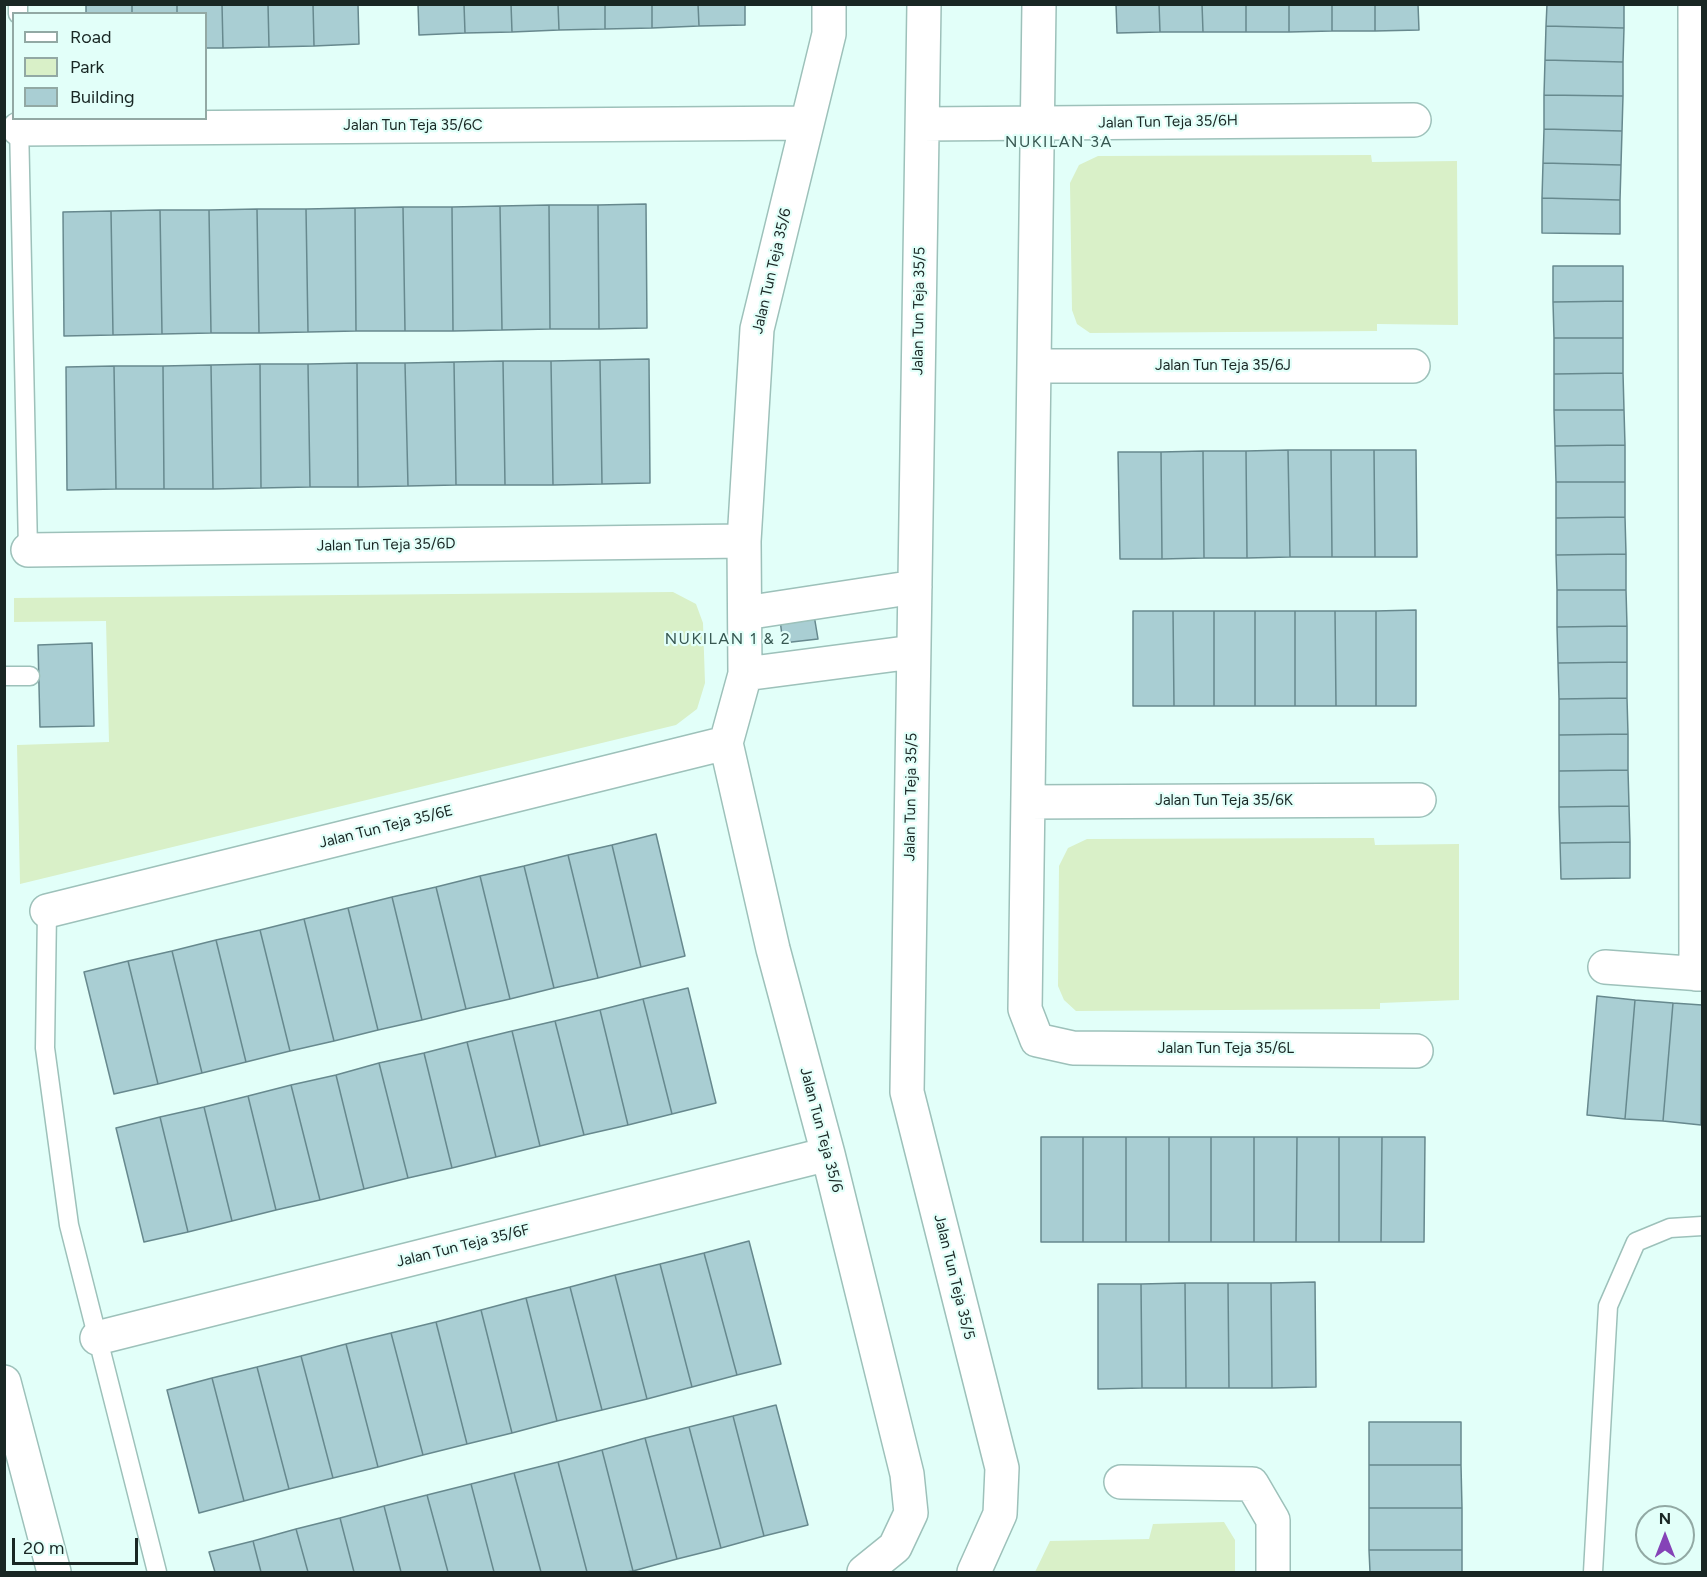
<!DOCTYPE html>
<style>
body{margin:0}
#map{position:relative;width:1707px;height:1577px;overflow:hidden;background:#e2fff9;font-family:Figtree,sans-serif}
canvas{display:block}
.frame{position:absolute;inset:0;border:6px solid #192724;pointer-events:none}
.legend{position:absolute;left:12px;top:12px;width:195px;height:108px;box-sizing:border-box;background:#e2fff9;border:2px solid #92a9a4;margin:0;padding:8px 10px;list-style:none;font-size:18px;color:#192724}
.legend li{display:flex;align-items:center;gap:12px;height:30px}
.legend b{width:30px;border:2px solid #92a9a4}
.north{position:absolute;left:1635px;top:1505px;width:60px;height:60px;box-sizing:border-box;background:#e2fff9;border:2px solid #92a9a4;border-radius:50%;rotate:0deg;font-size:16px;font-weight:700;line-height:24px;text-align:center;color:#192724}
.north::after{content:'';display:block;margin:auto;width:21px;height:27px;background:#8543b7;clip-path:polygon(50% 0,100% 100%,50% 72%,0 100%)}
.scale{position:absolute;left:12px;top:1538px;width:126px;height:27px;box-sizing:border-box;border:3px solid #192724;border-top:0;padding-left:8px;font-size:18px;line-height:21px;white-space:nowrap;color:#192724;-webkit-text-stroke:4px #e2fff9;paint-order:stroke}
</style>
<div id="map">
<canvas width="1707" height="1577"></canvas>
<div class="frame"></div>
<ul class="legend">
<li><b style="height:8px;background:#fff"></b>Road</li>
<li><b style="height:16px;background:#d9f0c8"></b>Park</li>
<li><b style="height:16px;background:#a9ced3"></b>Building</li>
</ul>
<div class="north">N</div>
<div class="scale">20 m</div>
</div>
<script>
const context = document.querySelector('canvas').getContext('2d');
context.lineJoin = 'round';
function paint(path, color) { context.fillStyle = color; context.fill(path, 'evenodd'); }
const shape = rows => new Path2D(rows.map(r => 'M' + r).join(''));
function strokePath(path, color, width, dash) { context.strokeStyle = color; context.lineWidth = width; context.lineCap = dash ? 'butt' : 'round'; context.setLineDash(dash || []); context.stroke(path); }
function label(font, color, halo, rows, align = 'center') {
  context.font = font + ' Figtree,sans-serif'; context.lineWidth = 4.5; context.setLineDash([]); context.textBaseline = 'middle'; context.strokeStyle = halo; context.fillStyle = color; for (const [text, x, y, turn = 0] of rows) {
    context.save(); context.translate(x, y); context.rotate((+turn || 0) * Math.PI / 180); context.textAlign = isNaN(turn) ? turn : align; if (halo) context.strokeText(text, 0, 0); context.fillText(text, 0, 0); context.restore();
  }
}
paint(shape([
 [1371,155,1372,162,1457,161,1458,325,1377,324,1377,331,1090,333,1077,324,1072,310,1070,183,1079,165,1098,156],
 [673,592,696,604,703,623,705,683,697,709,676,725,20,884,17,745,109,742,106,621,14,622,14,598],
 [1374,838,1375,845,1459,844,1459,1000,1380,1003,1380,1009,1076,1011,1064,1000,1058,986,1059,866,1068,848,1087,839],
 [1224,1522,1235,1540,1235,1572,1035,1572,1050,1541,1149,1539,1153,1524]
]), '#d9f0c8');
const building = shape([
 [86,4,132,4,132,14,86,14,86,4],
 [132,4,177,4,177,14,132,14,132,4],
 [177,4,222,4,223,48,206,48,206,14,177,14,177,4],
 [222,4,268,4,269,47,223,48,222,4],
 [268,4,313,4,314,46,269,47,268,4],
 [313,4,358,4,359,44,314,46,313,4],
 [418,4,464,4,465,33,419,35,418,4],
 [464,4,511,4,512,32,465,33,464,4],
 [511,4,558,4,559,30,512,32,511,4],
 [558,4,605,4,605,29,559,30,558,4],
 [605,4,652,4,652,28,605,29,605,4],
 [652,4,698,4,699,26,652,28,652,4],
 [698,4,745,4,745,25,699,26,698,4],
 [1116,4,1159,4,1160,32,1117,33,1116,4],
 [1159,4,1202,4,1203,32,1160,32,1159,4],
 [1202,4,1246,4,1246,32,1203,32,1202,4],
 [1246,4,1289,4,1289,32,1246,32,1246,4],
 [1289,4,1332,4,1332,31,1289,32,1289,4],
 [1332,4,1375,4,1375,31,1332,31,1332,4],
 [1375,4,1418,4,1419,30,1375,31,1375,4],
 [1547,4,1624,4,1624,28,1546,26,1547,4],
 [1546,26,1624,28,1623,62,1545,60,1546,26],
 [1545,60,1623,62,1623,96,1544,95,1545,60],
 [1544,95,1623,96,1622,131,1544,129,1544,95],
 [1544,129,1622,131,1621,165,1543,163,1544,129],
 [1543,163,1621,165,1620,200,1542,198,1543,163],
 [1542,198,1620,200,1620,234,1542,233,1542,198],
 [646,204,647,328,599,329,598,205,646,204],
 [549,205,550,329,502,330,500,206,549,205],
 [549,205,598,205,599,329,550,329,549,205],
 [500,206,502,330,453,331,452,207,500,206],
 [403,207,405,331,356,331,355,208,403,207],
 [403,207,452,207,453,331,405,331,403,207],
 [355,208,356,331,308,332,306,209,355,208],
 [257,209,259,333,211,333,209,210,257,209],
 [257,209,306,209,308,332,259,333,257,209],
 [160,210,162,334,113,335,111,211,160,210],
 [160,210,209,210,211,333,162,334,160,210],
 [111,211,113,335,64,336,63,212,111,211],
 [1553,266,1623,266,1623,301,1553,302,1553,266],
 [1623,301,1623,338,1554,338,1553,302,1623,301],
 [1554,338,1623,338,1623,373,1554,374,1554,338],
 [649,359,650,483,602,484,600,360,649,359],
 [600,360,602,484,553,485,551,361,600,360],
 [503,361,505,485,456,485,454,362,503,361],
 [503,361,551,361,553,485,505,485,503,361],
 [454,362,456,485,408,486,405,363,454,362],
 [357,363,405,363,408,486,358,487,357,363],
 [357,363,358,487,310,487,308,364,357,363],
 [260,364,261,488,213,489,211,365,260,364],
 [260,364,308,364,310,487,261,488,260,364],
 [211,365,213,489,164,489,163,366,211,365],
 [114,366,116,489,67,490,66,367,114,366],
 [114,366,163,366,164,489,116,489,114,366],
 [1623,373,1624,410,1554,410,1554,374,1623,373],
 [1554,410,1624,410,1625,445,1555,446,1554,410],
 [1625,445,1625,482,1556,482,1555,446,1625,445],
 [1288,450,1331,450,1332,557,1290,557,1288,450],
 [1288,450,1290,557,1247,558,1246,451,1288,450],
 [1331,450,1374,450,1375,557,1332,557,1331,450],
 [1374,450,1416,450,1417,557,1375,557,1374,450],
 [1203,451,1246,451,1247,558,1204,558,1203,451],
 [1203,451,1204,558,1162,559,1161,452,1203,451],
 [1118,452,1161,452,1162,559,1120,559,1118,452],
 [1556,482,1625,482,1625,517,1556,518,1556,482],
 [1625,517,1626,554,1556,555,1556,518,1625,517],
 [1626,554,1626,590,1557,590,1556,555,1626,554],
 [1557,590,1626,590,1627,626,1557,627,1557,590],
 [1416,610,1416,706,1376,706,1376,611,1416,610],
 [1133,611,1173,611,1174,706,1133,706,1133,611],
 [1173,611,1214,611,1214,706,1174,706,1173,611],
 [1214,611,1255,611,1255,706,1214,706,1214,611],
 [1255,611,1295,611,1295,706,1255,706,1255,611],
 [1295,611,1335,611,1336,706,1295,706,1295,611],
 [1335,611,1376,611,1376,706,1336,706,1335,611],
 [814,615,818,639,783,643,780,620,814,615],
 [1627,626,1627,662,1558,663,1557,627,1627,626],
 [92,643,94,726,40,727,38,645,92,643],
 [1627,662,1627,698,1559,699,1558,663,1627,662],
 [1627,698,1628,734,1559,735,1559,699,1627,698],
 [1628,734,1628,770,1559,771,1559,735,1628,734],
 [1628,770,1629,806,1559,807,1559,771,1628,770],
 [1629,806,1630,842,1560,843,1559,807,1629,806],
 [656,834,685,956,641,967,612,845,656,834],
 [1630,842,1630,878,1561,879,1560,843,1630,842],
 [612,845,641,967,598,978,568,855,612,845],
 [568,855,598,978,554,988,524,866,568,855],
 [524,866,554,988,510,999,480,876,524,866],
 [480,876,510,999,466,1009,436,887,480,876],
 [436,887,466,1009,422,1020,392,897,436,887],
 [392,897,422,1020,378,1030,348,908,392,897],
 [348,908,378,1030,334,1041,304,919,348,908],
 [304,919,334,1041,290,1051,260,930,304,919],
 [260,930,290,1051,246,1062,216,940,260,930],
 [216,940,246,1062,202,1073,172,951,216,940],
 [172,951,202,1073,158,1084,128,961,172,951],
 [128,961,158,1084,114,1094,84,972,128,961],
 [688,988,716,1103,672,1114,643,999,688,988],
 [1597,996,1635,1000,1625,1119,1587,1115,1597,996],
 [643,999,672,1114,628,1125,600,1010,643,999],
 [1635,1000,1673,1003,1663,1121,1625,1119,1635,1000],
 [1673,1003,1702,1005,1701,1125,1663,1121,1673,1003],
 [600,1010,628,1125,584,1135,555,1021,600,1010],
 [555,1021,584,1135,540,1146,512,1031,555,1021],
 [512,1031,540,1146,496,1157,467,1042,512,1031],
 [467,1042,496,1157,452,1168,424,1053,467,1042],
 [424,1053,452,1168,408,1178,379,1063,424,1053],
 [379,1063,408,1178,364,1189,336,1075,379,1063],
 [336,1075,364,1189,320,1200,291,1085,336,1075],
 [291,1085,320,1200,276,1210,248,1096,291,1085],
 [248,1096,276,1210,232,1221,204,1107,248,1096],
 [204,1107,232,1221,188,1232,160,1117,204,1107],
 [160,1117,188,1232,144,1242,116,1128,160,1117],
 [1041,1137,1083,1137,1083,1242,1041,1242,1041,1137],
 [1083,1137,1126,1137,1126,1242,1083,1242,1083,1137],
 [1126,1137,1169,1137,1169,1242,1126,1242,1126,1137],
 [1169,1137,1211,1137,1211,1242,1169,1242,1169,1137],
 [1211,1137,1254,1137,1254,1242,1211,1242,1211,1137],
 [1254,1137,1297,1137,1296,1242,1254,1242,1254,1137],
 [1297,1137,1339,1137,1339,1242,1296,1242,1297,1137],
 [1339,1137,1382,1137,1381,1242,1339,1242,1339,1137],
 [1382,1137,1425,1137,1424,1242,1381,1242,1382,1137],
 [749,1241,781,1364,737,1375,704,1253,749,1241],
 [704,1253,737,1375,692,1387,660,1264,704,1253],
 [660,1264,692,1387,647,1399,615,1275,660,1264],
 [615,1275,647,1399,602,1410,570,1287,615,1275],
 [1315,1282,1316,1387,1272,1388,1271,1283,1315,1282],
 [1185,1283,1186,1388,1142,1388,1141,1284,1185,1283],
 [1185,1283,1228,1283,1229,1388,1186,1388,1185,1283],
 [1228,1283,1271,1283,1272,1388,1229,1388,1228,1283],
 [1098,1284,1141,1284,1142,1388,1098,1389,1098,1284],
 [570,1287,602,1410,557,1421,526,1298,570,1287],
 [526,1298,557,1421,512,1433,481,1310,526,1298],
 [481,1310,512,1433,467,1444,436,1322,481,1310],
 [436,1322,467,1444,423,1455,391,1333,436,1322],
 [391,1333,423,1455,378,1467,346,1344,391,1333],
 [346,1344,378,1467,333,1478,301,1356,346,1344],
 [301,1356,333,1478,289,1489,257,1367,301,1356],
 [257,1367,289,1489,244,1501,212,1378,257,1367],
 [212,1378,244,1501,199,1513,167,1390,212,1378],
 [776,1405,808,1525,764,1536,733,1416,776,1405],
 [733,1416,764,1536,721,1548,689,1427,733,1416],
 [1369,1422,1461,1422,1461,1465,1369,1465,1369,1422],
 [689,1427,721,1548,677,1559,645,1438,689,1427],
 [645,1438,677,1559,633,1571,602,1450,645,1438],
 [602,1450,633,1571,626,1572,587,1572,558,1462,602,1450],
 [558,1462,587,1572,541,1572,514,1473,558,1462],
 [1369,1465,1461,1465,1462,1508,1369,1508,1369,1465],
 [514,1473,541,1572,494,1572,471,1484,514,1473],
 [471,1484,494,1572,448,1572,427,1495,471,1484],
 [427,1495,448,1572,401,1572,384,1506,427,1495],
 [384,1506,401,1572,354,1572,340,1518,384,1506],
 [1369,1508,1462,1508,1462,1550,1369,1550,1369,1508],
 [340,1518,354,1572,308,1572,296,1529,340,1518],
 [296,1529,308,1572,261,1572,253,1541,296,1529],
 [253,1541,261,1572,215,1572,209,1552,253,1541],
 [1369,1550,1462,1550,1462,1572,1370,1572,1369,1550]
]);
paint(building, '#a9ced3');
strokePath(building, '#67898e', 1.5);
const service = shape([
 [18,4,18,14],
 [19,123,28,550],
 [4,676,30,676],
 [47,911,45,1048,69,1225,157,1572],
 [1593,1572,1608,1306,1636,1242,1670,1228,1702,1226]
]);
const minor = shape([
 [829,4,829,34,757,329,744,541,745,674,726,743,773,949,828,1154,907,1474,911,1513,895,1547,864,1572],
 [924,4,907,1092,1002,1468,1000,1514,974,1572],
 [1039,4,1025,1009,1037,1040,1073,1048,1416,1051],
 [1695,4,1696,974],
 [923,124,1414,120],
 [19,129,807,123],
 [1034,366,1413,366],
 [28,550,744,541],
 [745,613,915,587],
 [745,674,913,652],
 [1028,802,1419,800],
 [47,911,726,743],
 [1605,967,1702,974],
 [97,1338,828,1154],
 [1121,1482,1252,1484,1273,1520,1273,1572]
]);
const tertiary = shape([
 [4,1382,54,1572]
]);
strokePath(service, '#9dc1ba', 21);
strokePath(minor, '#9dc1ba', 36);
strokePath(tertiary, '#9dc1ba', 36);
strokePath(service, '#fff', 18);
strokePath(minor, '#fff', 33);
strokePath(tertiary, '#fff', 33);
label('15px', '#192724', '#e2fff9', [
 ["Jalan Tun Teja 35/6H",1168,122,-1],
 ["Jalan Tun Teja 35/6C",413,126],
 ["Jalan Tun Teja 35/6",772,271,-77],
 ["Jalan Tun Teja 35/5",919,311,-89],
 ["Jalan Tun Teja 35/6J",1223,366],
 ["Jalan Tun Teja 35/6D",386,545,-1],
 ["Jalan Tun Teja 35/5",911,797,-89],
 ["Jalan Tun Teja 35/6K",1224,801],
 ["Jalan Tun Teja 35/6E",386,827,-14],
 ["Jalan Tun Teja 35/6L",1226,1049],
 ["Jalan Tun Teja 35/6",821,1130,75],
 ["Jalan Tun Teja 35/6F",463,1246,-14],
 ["Jalan Tun Teja 35/5",954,1277,76]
]);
context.letterSpacing = '1.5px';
label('16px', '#385852', '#e2fff9', [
 ["NUKILAN 3A",1059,142],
 ["NUKILAN 1 & 2",728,639]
]);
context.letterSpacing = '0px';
</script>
